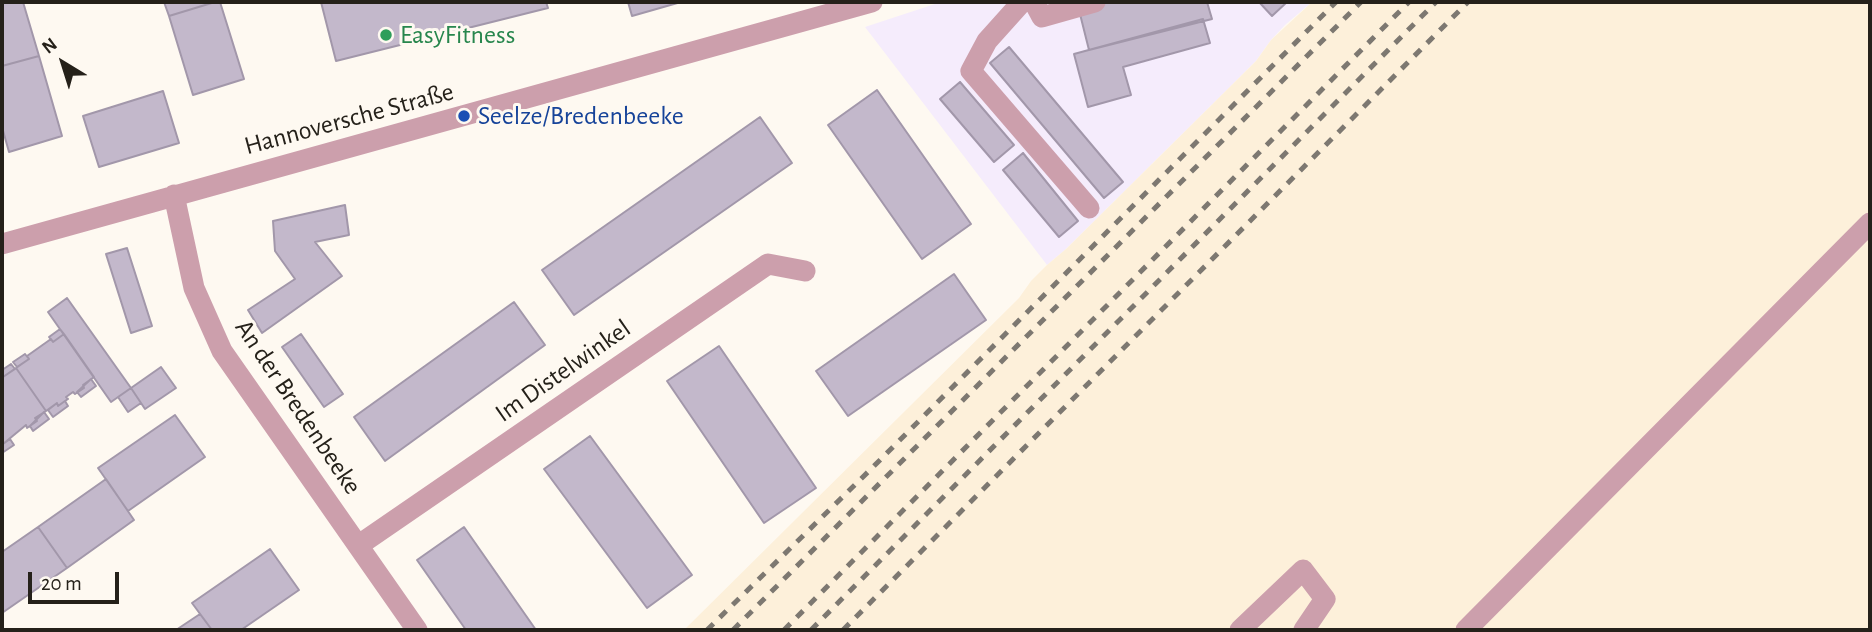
<!DOCTYPE html>
<meta charset="utf-8">
<style>
body{margin:0}
#map{position:relative;width:1872px;height:632px;overflow:hidden;background:#fef9f1;font-family:"Alegreya Sans",sans-serif}
canvas{display:block}
.frame{position:absolute;inset:0;border:4px solid #25211a;pointer-events:none}
.north{position:absolute;left:28px;top:28px;width:70px;height:70px;-webkit-text-stroke:5px #fef9f1;paint-order:stroke;rotate:322deg;font-size:19px;font-weight:700;line-height:28px;text-align:center;color:#25211a}
.north::after{content:'';display:block;margin:auto;width:24px;height:32px;background:#25211a;clip-path:polygon(50% 0,100% 100%,50% 72%,0 100%)}
.scale{position:absolute;left:28px;top:572px;width:91px;height:32px;box-sizing:border-box;border:4px solid #25211a;border-top:0;padding-left:9px;font-size:21px;line-height:24px;white-space:nowrap;color:#25211a;-webkit-text-stroke:5px #fef9f1;paint-order:stroke}
</style>
<div id="map">
<canvas width="1872" height="632"></canvas>
<div class="frame"></div>
<div class="north">N</div>
<div class="scale">20 m</div>
</div>
<script>
const context = document.querySelector('canvas').getContext('2d');
context.lineJoin = 'round';
function paint(path, color) { context.fillStyle = color; context.fill(path, 'evenodd'); }
const shape = rows => new Path2D(rows.map(r => 'M' + r).join(''));
function strokePath(path, color, width, dash) { context.strokeStyle = color; context.lineWidth = width; context.lineCap = dash ? 'butt' : 'round'; context.setLineDash(dash || []); context.stroke(path); }
function label(font, color, halo, rows, align = 'center') {
  context.font = font + ' "Alegreya Sans",sans-serif'; context.lineWidth = 6; context.setLineDash([]); context.textBaseline = 'middle'; context.strokeStyle = halo; context.fillStyle = color; for (const [text, x, y, turn = 0] of rows) {
    context.save(); context.translate(x, y); context.rotate((+turn || 0) * Math.PI / 180); context.textAlign = isNaN(turn) ? turn : align; if (halo) context.strokeText(text, 0, 0); context.fillText(text, 0, 0); context.restore();
  }
}
paint(shape([
 [941,2,1312,2,1285,25,1271,40,1256,61,1066,249,1047,265,865,27]
]), '#f5ecfc');
paint(shape([
 [1312,2,1870,2,1870,630,684,630,1019,298,1031,281,1047,265,1066,249,1256,61,1271,40]
]), '#fdf0da');
const building = shape([
 [2,2,23,2,39,56,2,66,2,2],
 [164,2,215,2,169,16,164,2],
 [215,2,220,2,244,79,193,95,169,16,215,2],
 [321,2,546,2,548,8,336,61,321,2],
 [628,2,681,2,632,16,628,2],
 [1077,2,1207,2,1212,19,1089,50,1077,2],
 [1259,2,1287,2,1272,16,1259,2],
 [1203,19,1210,43,1123,67,1131,95,1088,107,1074,54,1203,19],
 [1009,47,1123,182,1104,198,990,63,1009,47],
 [39,56,62,136,9,152,2,127,2,66,39,56],
 [960,82,1014,145,994,162,940,99,960,82],
 [877,90,971,224,922,259,828,125,877,90],
 [163,91,179,143,99,167,83,116,163,91],
 [760,117,792,163,574,315,542,270,760,117],
 [1023,153,1078,221,1059,237,1003,170,1023,153],
 [345,205,349,235,315,242,342,276,262,333,248,310,295,279,275,251,273,221,345,205],
 [127,248,152,326,131,333,106,254,127,248],
 [954,274,986,320,848,416,816,371,954,274],
 [67,298,131,388,111,402,48,312,67,298],
 [514,302,545,345,385,461,354,417,514,302],
 [60,329,64,334,53,342,49,337,60,329],
 [64,334,94,377,83,385,84,388,75,394,73,392,66,397,68,399,65,401,58,406,57,403,46,411,16,368,29,359,27,356,51,339,53,342,64,334],
 [301,334,343,394,324,407,282,347,301,334],
 [719,346,816,488,764,523,667,381,719,346],
 [25,354,29,359,17,367,13,362,25,354],
 [11,364,15,369,3,377,2,370,11,364],
 [161,367,176,388,145,409,131,388,161,367],
 [16,368,46,411,35,418,37,421,27,428,26,425,3,444,2,375,3,377,16,368],
 [91,379,96,386,81,397,77,392,91,379],
 [131,388,141,403,128,412,118,397,131,388],
 [65,401,68,406,53,417,48,410,57,403,58,406,65,401],
 [44,412,49,419,33,431,30,426,44,412],
 [175,415,205,457,128,511,98,468,175,415],
 [590,436,692,575,647,608,544,469,590,436],
 [10,439,14,445,2,453,2,442,3,444,10,439],
 [106,479,134,520,67,568,38,527,106,479],
 [38,527,67,568,2,613,2,552,38,527],
 [464,527,536,630,466,630,417,560,464,527],
 [270,549,299,590,241,630,212,630,192,603,270,549],
 [200,614,212,630,176,630,200,614]
]);
paint(building, '#c3b8cb');
strokePath(building, '#a297aa', 2);
strokePath(shape([
 [1022,2,987,41,971,71,1089,208],
 [1034,2,1042,17,1095,2],
 [174,195,194,288,222,351,417,630],
 [2,244,872,2],
 [359,545,768,264,805,271],
 [1240,630,1303,570,1325,599,1304,630],
 [1466,630,1870,223]
]), '#cc9fac', 21);
strokePath(shape([
 [707,630,870,470,1336,2],
 [733,630,1361,2],
 [784,630,1409,2],
 [811,630,1436,2],
 [843,630,1468,2]
]), '#7d7871', 5, [9, 9]);
for (const [x, y, r, color] of [
 [386,35,7,"#2e9e5b"],
 [464,116,7,"#1a4fb4"]
]) { const dot = new Path2D(); dot.arc(x, y, r, 0, 2 * Math.PI); context.fillStyle = color; context.fill(dot); strokePath(dot, '#fef9f1', 2.5); }
label('26px', '#27864d', '#fef9f1', [
 ["EasyFitness",400,35]
], 'left');
label('26px', '#164399', '#fef9f1', [
 ["Seelze/Bredenbeeke",478,116]
], 'left');
label('26px', '#25211a', '#fef9f1', [
 ["Hannoversche Straße",349,119,-15],
 ["Im Distelwinkel",563,371,-35],
 ["An der Bredenbeeke",298,407,56]
]);
</script>
